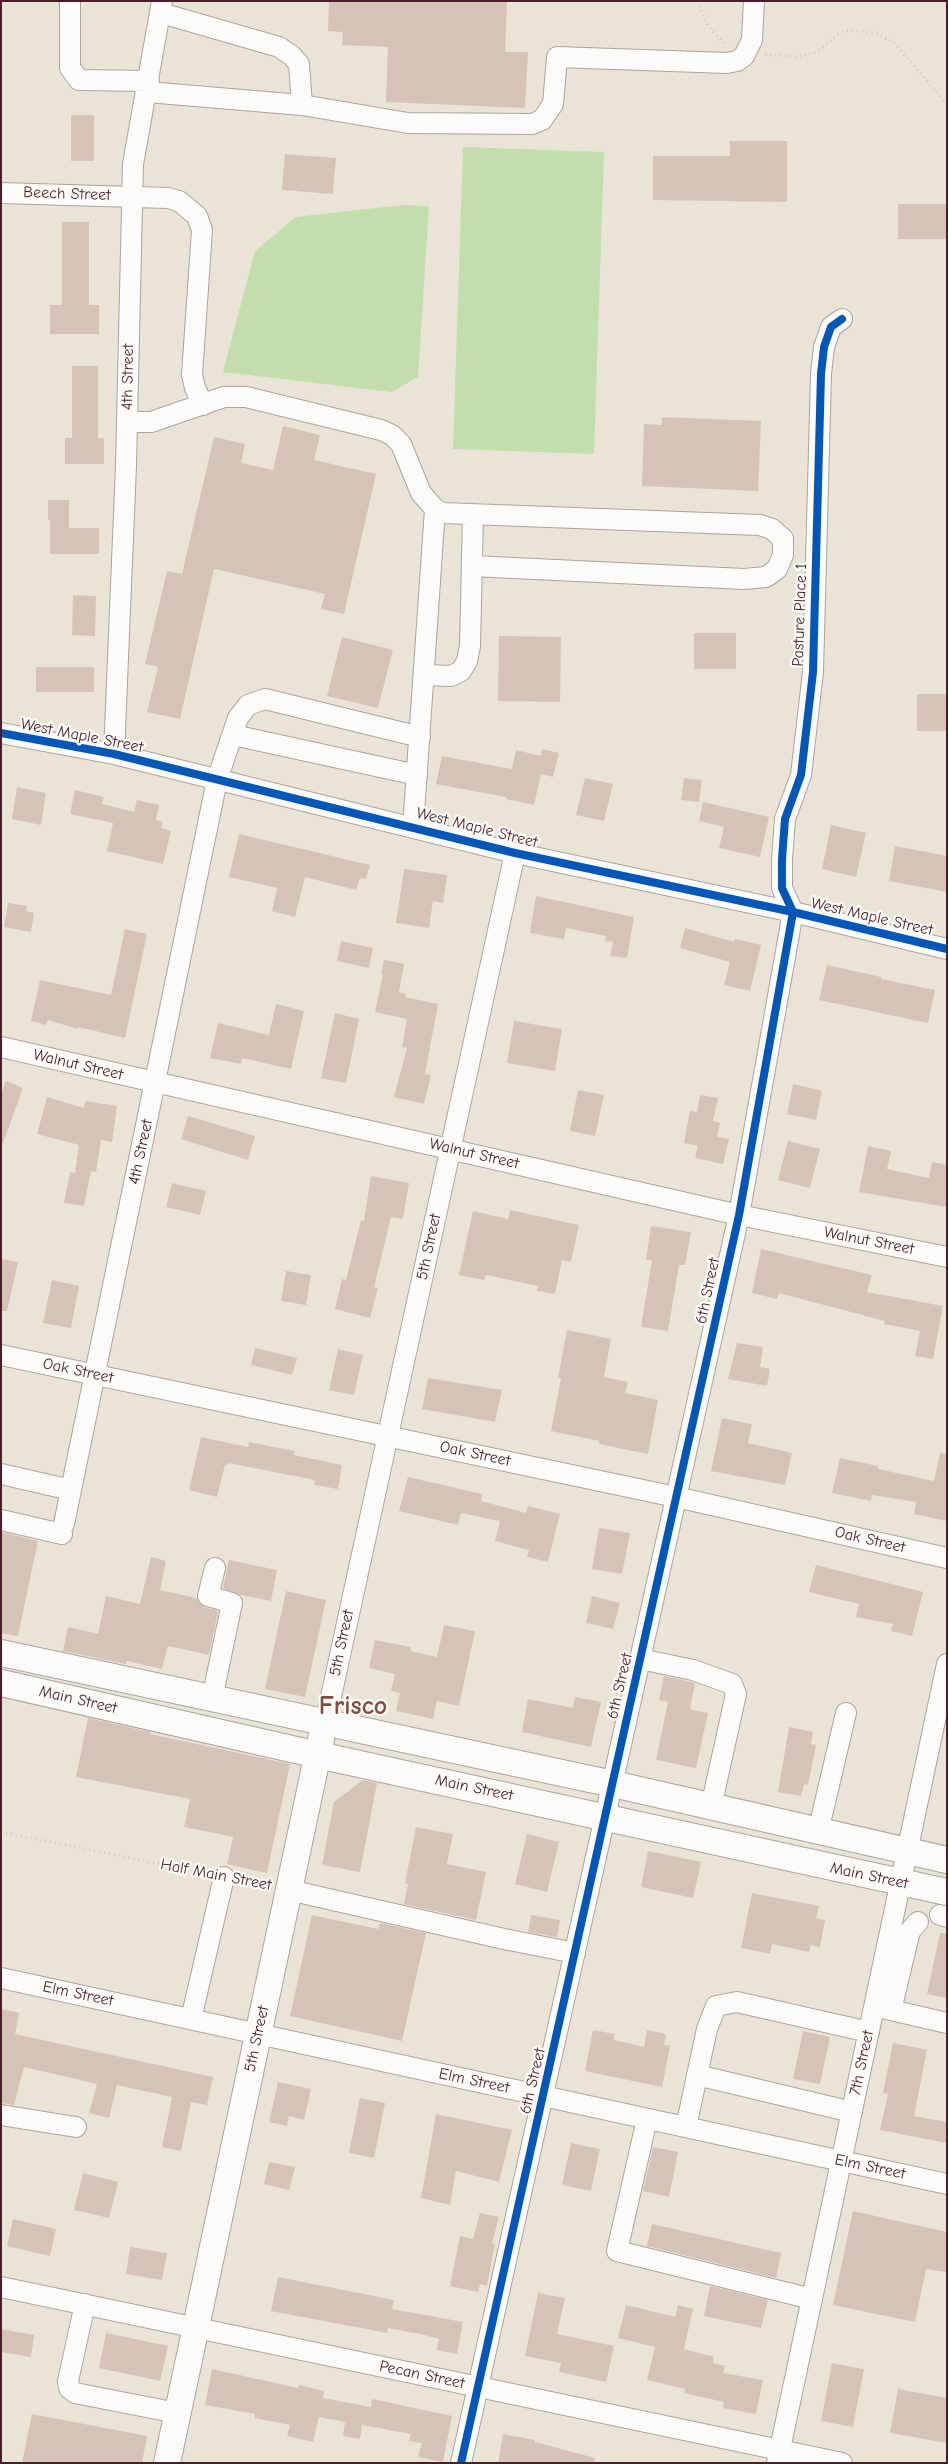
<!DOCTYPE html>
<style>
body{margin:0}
#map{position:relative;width:948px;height:2464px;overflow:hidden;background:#eae4d6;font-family:"Comic Neue",sans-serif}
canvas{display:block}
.frame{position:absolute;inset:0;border:2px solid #4a1f2b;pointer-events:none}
</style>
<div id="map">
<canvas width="948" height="2464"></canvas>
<div class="frame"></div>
</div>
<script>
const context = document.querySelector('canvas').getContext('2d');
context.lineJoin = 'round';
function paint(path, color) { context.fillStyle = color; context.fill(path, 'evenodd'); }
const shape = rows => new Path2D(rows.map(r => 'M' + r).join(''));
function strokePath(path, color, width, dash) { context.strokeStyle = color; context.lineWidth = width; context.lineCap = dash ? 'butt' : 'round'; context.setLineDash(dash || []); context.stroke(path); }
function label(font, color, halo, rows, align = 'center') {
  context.font = font + ' "Comic Neue",sans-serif'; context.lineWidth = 4.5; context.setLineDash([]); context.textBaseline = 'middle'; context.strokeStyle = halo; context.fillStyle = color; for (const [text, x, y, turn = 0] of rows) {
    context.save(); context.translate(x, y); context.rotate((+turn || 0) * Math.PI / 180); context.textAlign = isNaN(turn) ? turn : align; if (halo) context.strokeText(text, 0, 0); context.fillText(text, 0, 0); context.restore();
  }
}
paint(shape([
 [463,147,604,152,594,454,453,449],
 [402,205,429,206,418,377,392,392,223,372,255,251,296,217]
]), '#c3dead');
paint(shape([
 [329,1,507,1,505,52,528,52,525,108,386,102,388,47,342,45,343,32,328,31],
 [71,115,94,115,94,161,71,161],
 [730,141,787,141,787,202,653,200,653,156,730,156],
 [285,154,336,158,333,194,282,190],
 [898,204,947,204,947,239,898,239],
 [62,222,89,222,89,305,99,305,99,334,50,334,50,305,62,305],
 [72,366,98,366,98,438,104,438,104,464,65,464,65,438,72,438],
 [662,417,761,421,758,491,642,486,644,424,662,425],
 [283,426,320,435,314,460,376,474,344,614,321,609,325,594,214,569,180,719,147,712,158,667,145,664,167,571,182,574,214,437,245,444,241,463,273,470],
 [48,500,69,500,69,528,99,528,99,554,50,554,50,520,48,520],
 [73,595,96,596,95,636,72,635],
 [694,633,736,633,736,669,694,669],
 [499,636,561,637,560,702,498,701],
 [342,637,393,650,378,708,327,696],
 [36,667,94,667,94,692,36,692],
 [917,694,947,694,947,731,917,731],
 [542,749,559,753,553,777,541,774,534,805,506,799,506,797,436,784,442,756,512,769,516,750,541,756],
 [585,778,613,784,604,821,576,815],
 [684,778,702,780,699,802,681,800],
 [17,787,46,793,41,825,12,819],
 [75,790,104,797,102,804,134,812,137,800,159,805,156,820,163,822,161,828,171,831,163,864,107,851,113,823,70,814],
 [703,802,769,817,760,857,719,848,724,827,699,821],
 [831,825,866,833,856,877,822,869],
 [239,834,370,865,366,879,360,878,356,890,305,877,295,917,272,911,277,888,229,877],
 [895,846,947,856,947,892,889,881],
 [404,869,447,875,443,903,433,901,429,928,396,923],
 [536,896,634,917,627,958,610,956,613,942,605,941,606,936,566,928,564,939,530,933],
 [8,903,27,906,26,911,34,913,31,932,4,927],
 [685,928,734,942,735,939,761,945,750,991,724,985,730,962,680,948],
 [125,929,147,934,125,1038,78,1027,78,1029,48,1020,46,1025,31,1021,40,980,111,995],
 [341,941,373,948,369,968,337,961],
 [384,960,404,964,399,992,406,994,405,997,438,1004,425,1074,431,1075,424,1104,394,1097,407,1048,402,1047,407,1019,375,1012,383,974,381,974],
 [827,965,881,977,881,979,935,990,928,1023,819,1000],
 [276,1004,304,1011,291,1069,242,1058,241,1064,210,1058,218,1023,269,1035],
 [335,1013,359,1019,346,1083,321,1078],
 [514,1021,562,1029,555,1071,507,1063],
 [6,1081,23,1088,3,1143,1,1143,1,1094],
 [793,1084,822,1091,816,1120,787,1114],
 [578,1090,604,1095,595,1136,570,1131],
 [700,1095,718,1098,713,1121,720,1123,717,1137,729,1139,723,1164,695,1158,698,1146,684,1143,690,1111,697,1112],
 [47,1097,84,1108,85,1101,117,1106,112,1142,101,1140,96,1172,91,1171,84,1206,64,1203,70,1172,75,1173,79,1145,37,1134],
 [188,1116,255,1136,248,1160,181,1139],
 [788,1141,820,1149,810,1188,778,1180],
 [868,1146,891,1151,887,1169,929,1178,932,1162,947,1165,947,1207,859,1192],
 [371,1176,409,1183,403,1219,391,1217,374,1287,378,1288,370,1318,335,1309,342,1279,346,1280,361,1220,364,1221],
 [172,1183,206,1191,200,1215,166,1207],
 [510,1210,579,1225,571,1262,562,1260,555,1294,537,1291,538,1286,486,1275,484,1280,459,1275,473,1211,508,1219],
 [651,1226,691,1232,685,1265,679,1265,668,1331,641,1327,652,1260,646,1260],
 [761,1249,872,1275,867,1292,943,1306,933,1359,915,1356,920,1331,884,1324,885,1321,779,1293,777,1299,752,1293],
 [1,1259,18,1262,7,1311,1,1311],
 [286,1271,311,1275,306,1305,281,1301],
 [52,1280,79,1286,71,1328,43,1323],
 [567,1330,611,1339,604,1377,628,1382,625,1393,658,1400,648,1454,599,1444,599,1441,551,1431,561,1378,558,1378],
 [737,1343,763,1347,760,1367,770,1369,767,1386,728,1379],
 [255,1348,297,1358,292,1375,251,1365],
 [338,1349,363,1355,354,1395,329,1390],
 [428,1378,502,1390,495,1422,422,1409],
 [722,1418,752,1424,748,1443,792,1453,785,1485,711,1471],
 [201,1437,248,1447,249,1442,295,1451,294,1455,342,1465,338,1489,314,1485,315,1480,228,1463,227,1466,225,1465,217,1497,189,1490],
 [940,1453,947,1454,947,1521,914,1514,916,1502,872,1495,871,1501,832,1493,840,1458,878,1466,878,1469,934,1481],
 [408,1477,482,1494,481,1501,526,1513,528,1506,560,1514,548,1562,527,1557,529,1550,495,1541,500,1521,461,1513,458,1525,399,1511],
 [599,1528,630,1533,622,1574,592,1569],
 [1,1532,38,1541,18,1636,1,1633],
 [151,1557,166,1561,160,1590,196,1598,204,1607,218,1611,209,1655,168,1646,162,1669,127,1661,126,1664,63,1651,68,1627,98,1634,106,1596,140,1604],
 [229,1560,277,1570,271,1601,241,1595,223,1588],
 [816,1565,923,1592,912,1636,891,1631,893,1624,856,1617,859,1604,809,1592],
 [286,1591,326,1600,305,1697,265,1689],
 [592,1596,620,1603,613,1629,586,1623],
 [444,1625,475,1631,459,1706,437,1701,433,1719,396,1711,400,1693,391,1691,395,1674,369,1668,375,1640,411,1647,410,1651,437,1657],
 [664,1676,695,1683,690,1709,708,1713,696,1768,656,1760,668,1702,659,1700],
 [575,1697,601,1702,591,1747,522,1732,528,1699,573,1708],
 [88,1718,150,1732,150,1734,290,1764,267,1873,227,1864,233,1837,184,1827,190,1799,76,1777],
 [789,1727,813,1732,811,1744,816,1745,808,1785,804,1784,801,1796,778,1792],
 [363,1780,377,1783,360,1872,322,1865,334,1802],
 [416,1827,453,1834,447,1864,486,1872,476,1920,404,1904,408,1884,405,1883],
 [527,1834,559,1842,547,1892,515,1884],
 [648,1851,701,1862,693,1898,641,1887],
 [752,1893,819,1906,816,1918,825,1920,820,1947,811,1945,809,1952,772,1944,770,1954,741,1948],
 [312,1915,378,1929,380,1923,426,1933,402,2041,290,2016],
 [531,1915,560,1920,557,1937,528,1932],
 [940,1933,947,1933,947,1998,927,1994],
 [1,2009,19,2013,15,2034,213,2077,207,2105,191,2102,181,2151,162,2147,172,2097,117,2085,109,2118,89,2113,97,2084,24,2067,14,2105,1,2103],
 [593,2030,615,2034,614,2040,644,2047,647,2030,666,2034,664,2045,670,2046,662,2087,585,2071],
 [803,2031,830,2037,820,2084,793,2079],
 [893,2043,927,2050,914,2116,947,2122,947,2143,880,2130,888,2094,883,2093],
 [278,2082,311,2089,304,2120,289,2116,287,2126,269,2122],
 [360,2098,385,2103,374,2158,349,2153],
 [436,2114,512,2130,499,2182,456,2171,450,2205,421,2198],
 [571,2143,600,2149,591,2191,562,2185],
 [653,2147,678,2152,669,2197,643,2191],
 [269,2162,295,2167,289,2190,264,2184],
 [83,2173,118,2182,109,2218,74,2210],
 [853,2211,947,2232,947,2272,926,2269,915,2322,833,2305],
 [480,2213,499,2217,492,2243,495,2244,487,2286,480,2284,478,2292,450,2286,460,2236,473,2239],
 [13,2219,56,2229,50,2256,7,2246],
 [652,2224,781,2253,776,2278,647,2246],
 [130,2247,167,2253,162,2280,126,2274],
 [278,2277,394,2300,392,2309,463,2322,457,2354,437,2350,439,2339,421,2334,388,2328,387,2333,271,2311],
 [710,2286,768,2300,761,2328,704,2316],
 [538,2293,565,2298,557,2334,614,2346,606,2382,559,2372,561,2363,525,2356],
 [626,2305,675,2317,678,2305,693,2309,684,2349,714,2357,713,2363,725,2366,723,2373,763,2380,756,2414,723,2408,724,2402,684,2393,685,2389,647,2380,655,2347,618,2338],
 [1,2329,34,2335,31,2357,1,2352],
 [106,2333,168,2346,160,2381,99,2368],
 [832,2363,864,2369,853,2427,821,2421],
 [212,2369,298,2388,299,2385,324,2391,323,2398,371,2407,372,2399,452,2416,443,2462,418,2457,422,2443,409,2441,411,2434,362,2425,360,2439,343,2436,345,2422,319,2417,313,2442,287,2436,290,2425,255,2418,255,2414,205,2405],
 [898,2389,947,2398,947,2443,890,2433],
 [32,2414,147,2436,142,2463,22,2463],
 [503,2434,535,2440,535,2442,595,2458,594,2463,498,2463]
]), '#d5c4b6');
const minor = shape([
 [70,1,70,68,79,80,149,81],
 [161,13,279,47,292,56,299,64,302,105],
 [147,92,302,105,408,123,532,124,542,120,553,104,557,57,727,63,737,61,744,56,752,40,754,1],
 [1,193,168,198,179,201,197,216,202,230,192,375,195,388,203,405],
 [127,422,151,422,224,397,246,397,381,430,392,435,401,444,421,493,435,509,443,513,760,525,772,529,783,539,783,555,777,569,766,577,744,579,472,566],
 [424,675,451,676,461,671,467,661,470,646,473,515],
 [1,733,114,754,515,853,793,912,947,949],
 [233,735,417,775],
 [114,754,126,465,133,164,162,1],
 [413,827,435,509],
 [1,1047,739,1215,947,1257],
 [1,1355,676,1497,947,1558],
 [1,1474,71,1490],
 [1,1520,62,1534],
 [64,1524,217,780,238,718,248,705,265,699,420,737],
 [640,1659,693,1670,732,1684,736,1694,711,1807],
 [212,1699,232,1603,208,1596,215,1568],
 [325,1724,515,853],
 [818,1832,846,1713],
 [289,1890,504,1939,575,1953],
 [940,1915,947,1917],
 [1,1978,947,2184],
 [878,2007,947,2023],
 [891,2010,910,1931,918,1922],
 [191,2019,224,1877],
 [697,2075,852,2112],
 [1,2115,76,2127],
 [647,2119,617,2251,812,2299],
 [686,2127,707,2029,716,2006,737,2002,869,2032],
 [1,2287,842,2463],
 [85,2304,68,2381,69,2388,75,2393,177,2413],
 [461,2463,739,1215,793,912,782,888,782,859,785,819,801,775,813,672,821,374,824,347,831,327,842,319],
 [777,2463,947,1664]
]);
const major = shape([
 [1,1653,613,1784,947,1860],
 [1,1683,318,1755,947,1892],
 [167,2463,321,1739]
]);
strokePath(minor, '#aca49d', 22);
strokePath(major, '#aca49d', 28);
strokePath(shape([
 [697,1,708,26,725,44],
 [765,54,797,57,817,52,839,33,849,30,875,33,893,42,947,104],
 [1,1832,206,1873],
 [242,1880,268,1886]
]), '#cfcac8', 3, [1, 4]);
strokePath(minor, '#fcfbf9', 20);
strokePath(major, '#fcfbf9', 26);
strokePath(shape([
 [1,733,114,754,515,853,793,912,947,949],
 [461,2463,739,1215,793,912,782,888,782,859,785,819,801,775,813,672,821,374,824,347,831,327,842,319]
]), '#0057b8', 8);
label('16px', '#4a1f2b', '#fdfcf7', [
 ["Beech Street",67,194,2],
 ["4th Street",128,377,-89],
 ["Pasture Place 1",800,615,-88],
 ["West Maple Street",82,736,11],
 ["West Maple Street",477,828,14],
 ["West Maple Street",872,917,13],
 ["Walnut Street",78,1065,13],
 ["4th Street",141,1152,-78],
 ["Walnut Street",474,1154,13],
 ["Walnut Street",869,1241,11],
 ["5th Street",429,1247,-78],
 ["6th Street",708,1291,-78],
 ["Oak Street",78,1371,12],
 ["Oak Street",475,1454,12],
 ["Oak Street",870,1540,13],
 ["5th Street",342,1643,-78],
 ["6th Street",620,1686,-77],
 ["Main Street",78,1700,13],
 ["Main Street",474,1788,12],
 ["Half Main Street",216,1875,11],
 ["Main Street",869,1876,12],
 ["Elm Street",78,1994,12],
 ["5th Street",257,2039,-78],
 ["7th Street",862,2063,-78],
 ["Elm Street",474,2081,12],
 ["6th Street",533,2081,-77],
 ["Elm Street",870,2167,12],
 ["Pecan Street",422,2375,12]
]);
label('bold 26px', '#824b46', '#fdfcf7', [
 ["Frisco",353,1707]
]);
</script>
